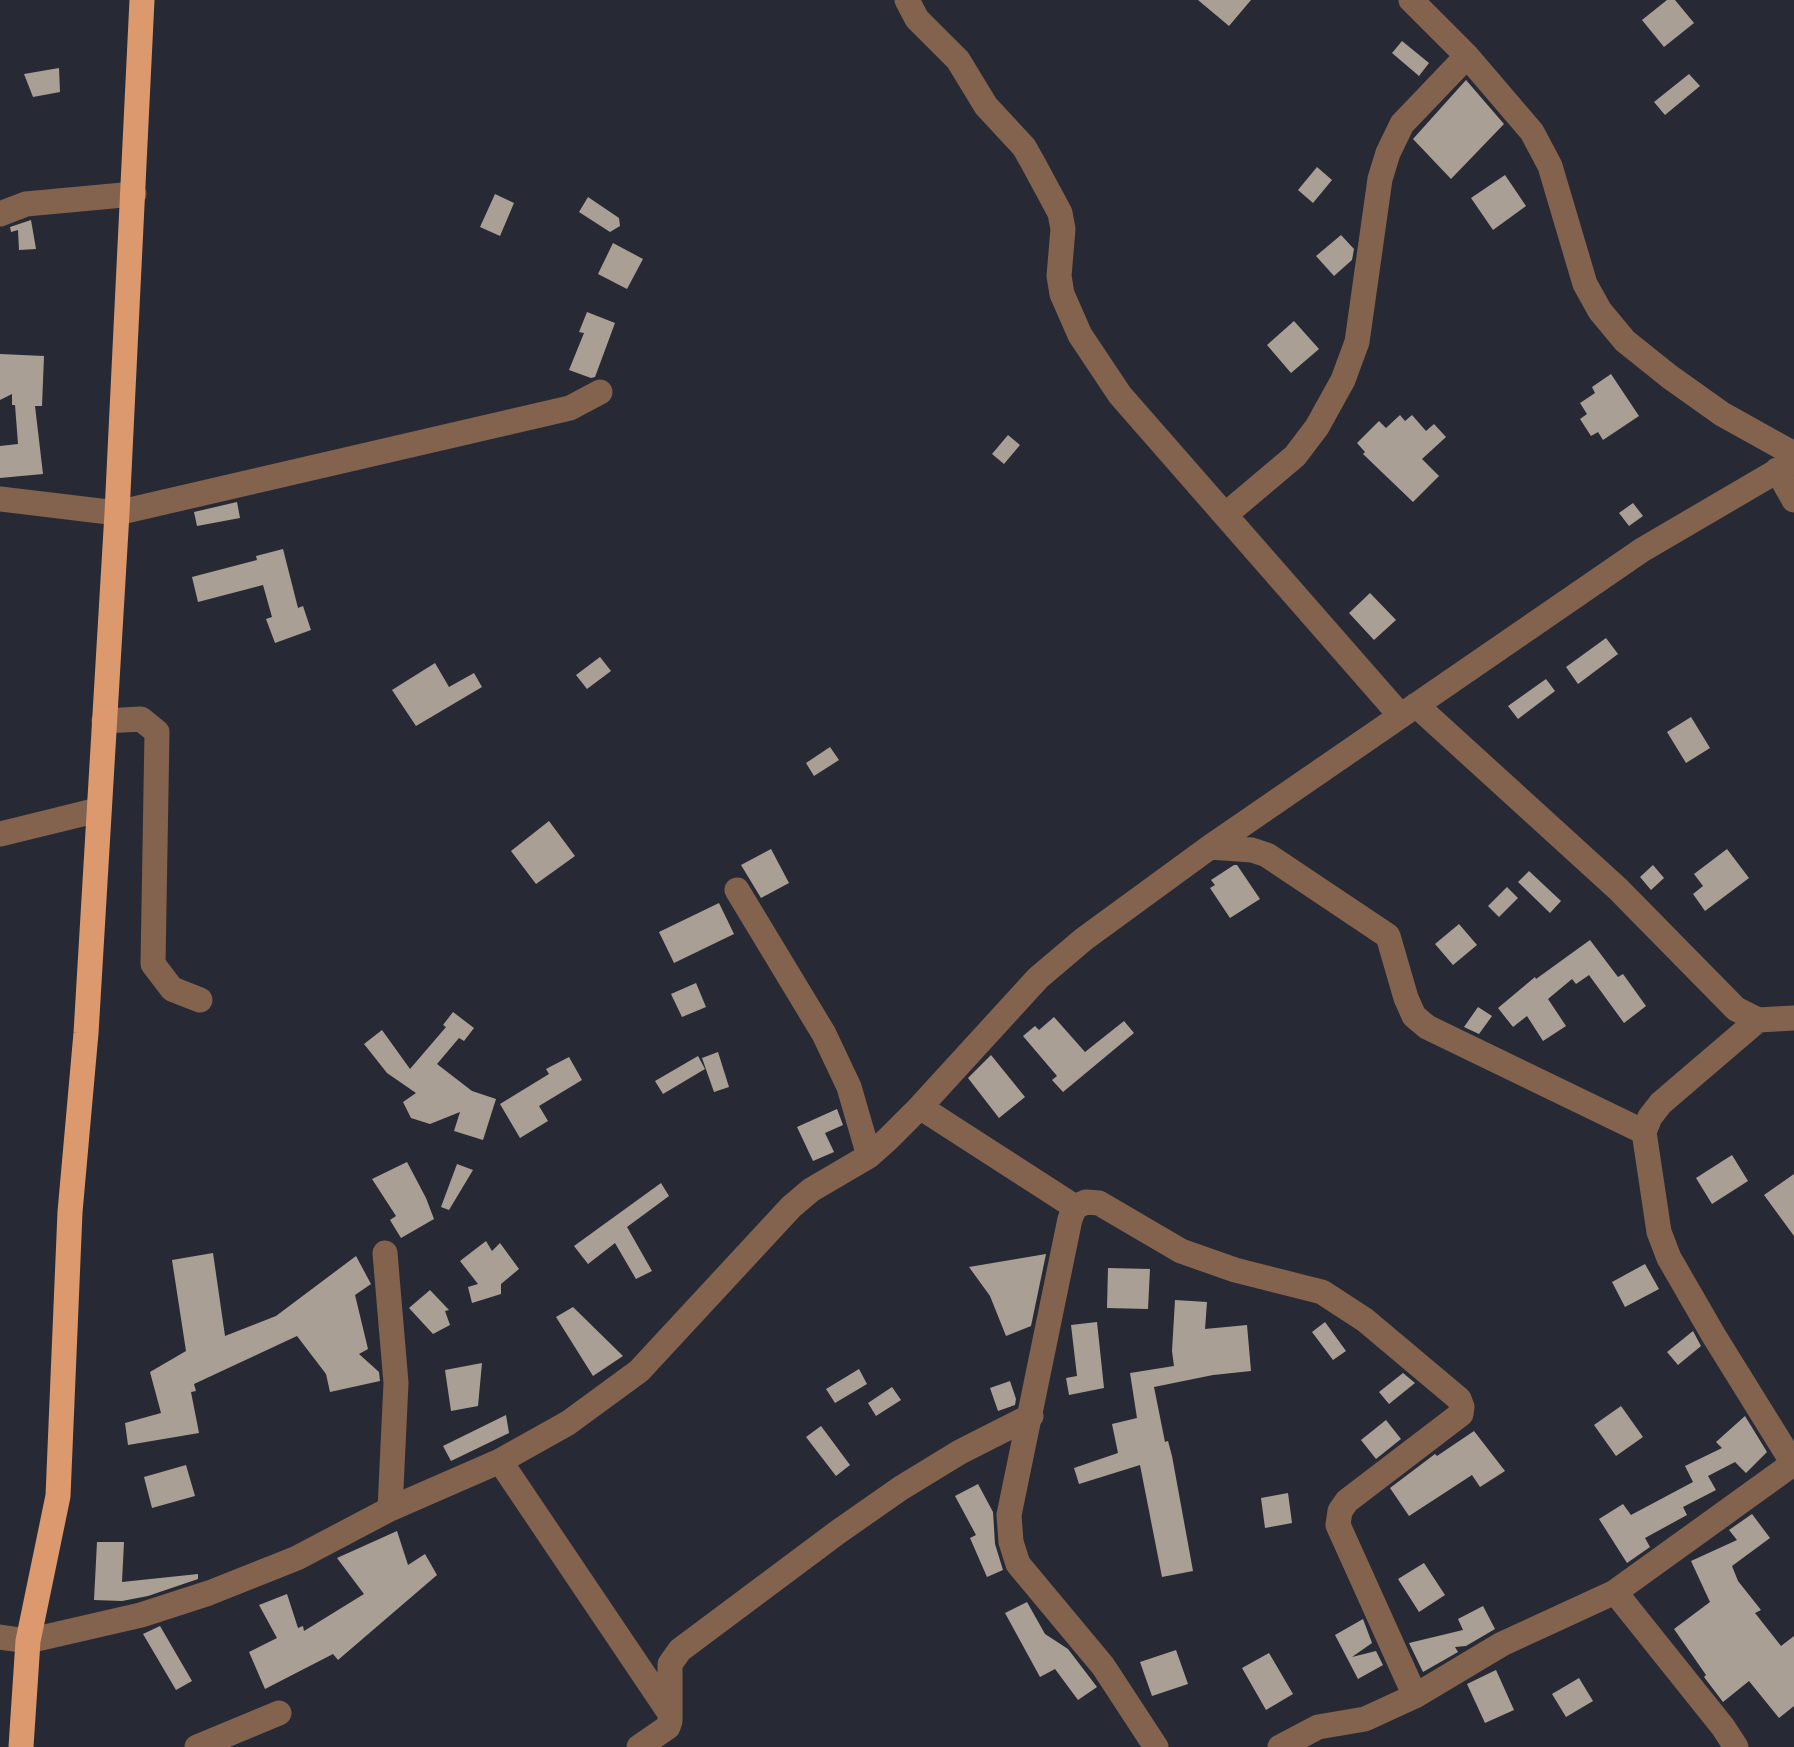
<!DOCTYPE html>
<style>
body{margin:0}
canvas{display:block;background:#272a34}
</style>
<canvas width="1794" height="1747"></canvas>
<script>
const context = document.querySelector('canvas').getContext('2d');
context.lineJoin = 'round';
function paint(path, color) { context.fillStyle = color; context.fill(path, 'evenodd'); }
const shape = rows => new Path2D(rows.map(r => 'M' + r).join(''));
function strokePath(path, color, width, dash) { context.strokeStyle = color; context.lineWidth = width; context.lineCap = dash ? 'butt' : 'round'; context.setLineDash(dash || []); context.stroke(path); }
paint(shape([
 [1198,0,1251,0,1229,26],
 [1667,0,1675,0,1694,23,1664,47,1642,20],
 [1402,41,1429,63,1419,76,1392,53],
 [59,68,60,92,33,97,24,74],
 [1689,74,1700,86,1665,115,1654,102],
 [1466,80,1504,124,1451,179,1413,139],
 [1317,167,1332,180,1313,203,1298,190],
 [1505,175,1526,206,1493,230,1471,198],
 [495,194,514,203,500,236,480,227],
 [588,197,619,218,620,226,610,232,579,212],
 [31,220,36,249,19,250,18,230,11,232,10,227],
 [1341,235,1354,249,1352,260,1334,276,1316,256],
 [613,243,643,259,627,289,598,274],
 [587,312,615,323,595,377,591,378,569,370,584,333,579,332],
 [1294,321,1319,349,1291,373,1267,345],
 [0,354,44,356,42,406,35,406,43,474,0,478,0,446,18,444,15,405,12,405,12,394,0,400],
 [1611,374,1639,416,1603,440,1598,432,1591,436,1580,419,1587,414,1580,403,1595,393,1592,387],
 [1400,415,1405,421,1412,415,1426,431,1434,424,1446,437,1422,459,1439,476,1413,502,1363,454,1365,452,1357,443,1379,421,1386,428],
 [1008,435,1020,445,1004,464,992,454],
 [237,502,240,518,197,526,194,512],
 [1633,503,1643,516,1629,526,1619,513],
 [283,549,298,608,303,606,311,630,275,643,266,619,272,617,263,585,198,602,192,577,257,560,256,556],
 [1370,593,1396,620,1374,640,1349,613],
 [1606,638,1618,654,1578,684,1566,667],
 [600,657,611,671,587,689,576,675],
 [435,663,449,687,474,673,482,687,416,726,392,690],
 [1546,679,1555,691,1518,719,1508,706],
 [1691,717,1710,748,1686,763,1667,732],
 [830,747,839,760,814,776,806,763],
 [549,821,575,856,536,884,511,851],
 [771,849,789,883,761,898,741,865],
 [1727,849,1749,878,1705,911,1693,894,1703,886,1694,874],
 [1234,865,1237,865,1260,899,1230,918,1210,888,1215,885,1211,880],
 [1653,865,1664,878,1651,890,1640,877],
 [1529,871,1561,901,1550,913,1518,882],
 [1507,887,1518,898,1499,917,1488,906],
 [719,903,734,934,674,963,659,932],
 [1459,924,1477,945,1453,965,1435,944],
 [1590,940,1618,977,1623,974,1646,1006,1624,1023,1589,975,1576,984,1572,979,1548,999,1566,1026,1543,1041,1527,1016,1513,1027,1498,1008,1535,977,1536,979],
 [696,983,706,1007,682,1017,671,994],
 [1478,1007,1492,1016,1479,1034,1464,1027],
 [453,1012,474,1028,464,1041,459,1038,437,1064,472,1091,496,1099,483,1140,454,1131,460,1112,430,1124,411,1118,403,1102,416,1093,387,1073,364,1044,382,1030,410,1069,446,1027,443,1025],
 [1054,1017,1085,1052,1124,1021,1134,1033,1063,1092,1052,1080,1057,1076,1023,1036,1035,1026,1039,1030],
 [718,1052,729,1087,714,1092,702,1058],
 [991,1055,1025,1097,999,1118,968,1078],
 [698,1056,705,1069,663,1094,655,1081],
 [569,1057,582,1080,539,1106,548,1121,520,1138,500,1104,549,1074,546,1069],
 [837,1109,843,1125,825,1133,834,1152,813,1161,797,1127],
 [1732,1155,1748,1181,1712,1204,1696,1178],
 [407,1162,426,1198,434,1219,401,1238,390,1220,396,1216,372,1179],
 [457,1164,473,1170,449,1210,441,1207],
 [1794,1174,1794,1236,1764,1195],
 [661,1183,669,1196,627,1227,652,1271,636,1279,615,1243,588,1264,574,1246],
 [486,1241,492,1251,500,1243,519,1269,501,1284,501,1294,472,1303,468,1287,478,1284,460,1261],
 [213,1253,225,1336,276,1316,356,1256,371,1284,355,1295,368,1349,359,1354,379,1372,380,1381,330,1392,326,1374,297,1336,194,1384,196,1391,191,1392,199,1433,128,1445,125,1423,161,1413,150,1372,186,1351,172,1260],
 [1046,1254,1031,1326,1006,1336,990,1296,969,1267],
 [1645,1264,1659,1289,1625,1307,1612,1282],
 [1108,1268,1150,1269,1148,1309,1107,1308],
 [430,1290,449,1310,445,1311,450,1325,433,1334,409,1308],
 [1175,1300,1207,1302,1205,1329,1247,1325,1251,1371,1213,1375,1154,1387,1165,1442,1168,1441,1172,1456,1193,1571,1162,1577,1140,1465,1079,1484,1074,1468,1118,1453,1112,1424,1137,1418,1130,1373,1174,1366,1172,1351],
 [573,1307,623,1356,593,1376,556,1317],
 [1097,1322,1104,1388,1069,1395,1066,1378,1077,1376,1071,1325],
 [1325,1322,1346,1351,1333,1360,1312,1332],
 [1693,1331,1701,1346,1678,1365,1667,1352],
 [482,1363,478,1406,451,1411,445,1370],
 [859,1369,867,1384,835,1403,826,1389],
 [1403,1373,1415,1383,1389,1404,1379,1392],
 [1010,1381,1016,1399,1015,1405,998,1411,990,1388],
 [892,1387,901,1400,876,1416,868,1403],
 [1621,1406,1643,1437,1616,1456,1594,1425],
 [506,1415,509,1433,451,1461,443,1446],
 [1745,1416,1767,1452,1746,1473,1735,1462,1708,1476,1716,1490,1683,1507,1687,1515,1645,1538,1650,1547,1627,1563,1599,1519,1623,1504,1631,1515,1693,1482,1685,1466,1722,1448,1716,1442],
 [1386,1420,1401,1439,1376,1459,1361,1440],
 [821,1426,850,1465,836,1476,806,1437],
 [1474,1431,1505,1471,1480,1487,1472,1475,1409,1516,1390,1488,1435,1454,1437,1456],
 [186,1465,195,1496,152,1508,144,1477],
 [978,1484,993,1512,995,1544,1003,1570,987,1577,970,1538,976,1535,955,1496],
 [1288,1493,1292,1523,1265,1528,1261,1498],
 [1752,1514,1770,1538,1732,1566,1738,1581,1761,1610,1755,1613,1781,1646,1794,1636,1794,1706,1779,1718,1749,1681,1723,1702,1704,1677,1706,1675,1674,1629,1710,1602,1691,1561,1737,1540,1729,1530],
 [397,1531,408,1565,425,1554,437,1575,338,1660,333,1654,265,1689,249,1652,277,1638,259,1605,287,1594,298,1628,303,1626,304,1631,364,1594,337,1558],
 [97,1542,124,1542,122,1582,198,1574,198,1579,148,1596,122,1601,94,1600],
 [1424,1563,1445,1595,1419,1612,1398,1579],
 [1027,1602,1045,1634,1068,1649,1097,1687,1078,1700,1055,1669,1040,1677,1005,1613],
 [1483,1606,1495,1629,1466,1646,1455,1647,1458,1652,1423,1672,1409,1643,1463,1630,1458,1619],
 [1363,1619,1372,1643,1352,1657,1376,1651,1383,1665,1358,1679,1335,1635],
 [160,1626,192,1681,176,1690,143,1634],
 [1176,1650,1188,1684,1152,1696,1140,1662],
 [1269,1653,1293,1694,1266,1710,1242,1668],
 [1496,1670,1514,1710,1485,1723,1467,1684],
 [1579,1678,1593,1701,1566,1717,1552,1694]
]), '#aa9f95');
strokePath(shape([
 [907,0,917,19,958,60,986,106,1024,147,1032,161,1060,213,1063,229,1059,276,1062,294,1080,335,1120,395,1400,715],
 [1411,0,1467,56,1532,132,1550,166,1585,284,1600,311,1625,341,1670,377,1722,414,1794,454],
 [0,214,26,204,134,194],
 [1777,470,1794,500],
 [0,499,117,513,570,408,600,392],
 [1225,515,1295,456,1317,427,1343,380,1357,342,1380,179,1388,153,1402,124,1467,56],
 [1416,705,1618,889,1736,1009,1758,1020,1794,1018],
 [104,721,141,719,157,732,153,964,172,989,200,1000],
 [0,834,98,810],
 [1210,847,1252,850,1267,855,1388,936,1406,998,1414,1016,1427,1027,1644,1132],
 [737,890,824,1034,849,1087,869,1156],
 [1758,1020,1661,1103,1650,1117,1644,1132,1659,1232,1669,1258,1714,1336,1794,1465],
 [920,1107,1075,1207],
 [1075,1207,1086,1202,1099,1203,1181,1251,1235,1270,1322,1292,1365,1320,1459,1399,1462,1407,1461,1414,1347,1501,1340,1511,1338,1525,1415,1696],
 [1075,1207,1070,1219,1009,1515,1011,1542,1018,1564,1103,1666,1156,1747],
 [385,1253,396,1383,390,1509],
 [500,1461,669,1712],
 [1615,1592,1723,1727,1736,1747],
 [0,1637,28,1641,141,1615,209,1593,297,1558,390,1509,500,1461,568,1423,639,1371,791,1207,811,1190,869,1156,888,1139,920,1107,1038,978,1084,939,1210,847,1642,550,1794,461],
 [197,1747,279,1713],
 [639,1747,668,1727,670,1721,670,1664,680,1650,838,1532,901,1488,960,1452,1031,1416],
 [1280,1747,1318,1727,1365,1719,1415,1696,1502,1644,1615,1592,1794,1463]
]), '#83624e', 25);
strokePath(shape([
 [21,1747,28,1641,58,1496,70,1212,86,1033,117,513,142,0]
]), '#dc996e', 25);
</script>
